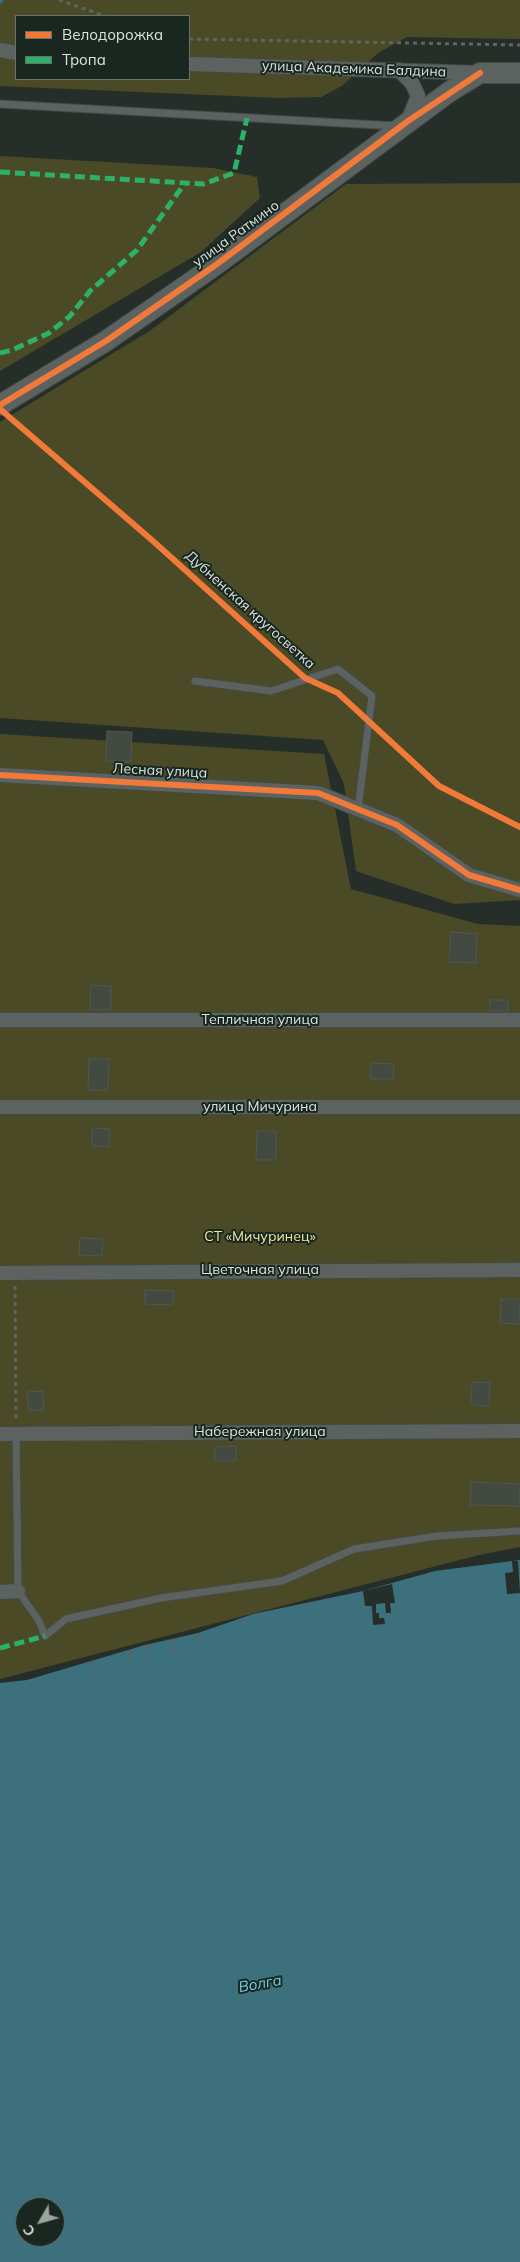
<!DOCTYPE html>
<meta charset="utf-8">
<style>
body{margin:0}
#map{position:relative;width:520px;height:2262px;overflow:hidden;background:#262e29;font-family:Mulish,sans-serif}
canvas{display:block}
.legend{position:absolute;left:15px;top:15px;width:175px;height:65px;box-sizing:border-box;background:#192720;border:1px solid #66736c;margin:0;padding:6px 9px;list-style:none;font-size:15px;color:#dae4de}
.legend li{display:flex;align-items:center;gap:10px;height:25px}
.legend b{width:25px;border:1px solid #66736c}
.north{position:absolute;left:15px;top:2197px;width:50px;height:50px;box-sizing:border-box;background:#192720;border:1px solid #66736c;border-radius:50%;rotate:232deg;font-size:14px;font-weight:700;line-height:20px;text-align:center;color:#dae4de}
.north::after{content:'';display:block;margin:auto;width:18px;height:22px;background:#9ba49f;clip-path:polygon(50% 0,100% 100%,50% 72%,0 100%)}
</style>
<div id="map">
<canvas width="520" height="2262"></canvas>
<ul class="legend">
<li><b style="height:6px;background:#f17a3a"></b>Велодорожка</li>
<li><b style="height:6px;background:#2db169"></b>Тропа</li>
</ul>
<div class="north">С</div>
</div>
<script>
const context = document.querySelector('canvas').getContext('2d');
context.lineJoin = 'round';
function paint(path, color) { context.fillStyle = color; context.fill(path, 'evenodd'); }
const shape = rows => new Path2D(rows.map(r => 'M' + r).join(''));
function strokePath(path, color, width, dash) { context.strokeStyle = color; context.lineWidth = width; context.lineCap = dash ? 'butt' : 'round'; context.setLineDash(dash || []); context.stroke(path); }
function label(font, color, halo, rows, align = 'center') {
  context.font = font + ' Mulish,sans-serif'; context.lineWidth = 4; context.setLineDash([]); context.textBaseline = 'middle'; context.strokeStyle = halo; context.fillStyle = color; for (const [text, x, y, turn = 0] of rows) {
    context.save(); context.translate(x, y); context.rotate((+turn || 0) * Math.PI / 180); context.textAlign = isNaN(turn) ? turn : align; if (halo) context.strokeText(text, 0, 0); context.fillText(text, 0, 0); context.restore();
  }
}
paint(shape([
 [0,0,520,0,520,39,407,37,378,53,342,86,321,97,279,98,0,86],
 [16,16,189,16,189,79,16,79],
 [0,156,213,168,257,177,260,198,201,252,0,371],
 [520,183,520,900,454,904,356,871,344,784,323,740,0,718,0,422,151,330,346,184],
 [0,734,324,754,351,889,478,924,520,926,520,1547,479,1555,0,1679]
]), '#4b4a26');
paint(shape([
 [520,1560,520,2262,0,2262,0,1683,27,1680,145,1645,198,1633,253,1614,363,1591,435,1571],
 [25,2207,55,2207,55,2237,25,2237]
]), '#3d707d');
paint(shape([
 [512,1561,518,1561,520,1593,507,1594,505,1573,513,1572],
 [392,1584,395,1603,390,1603,391,1613,386,1613,385,1603,376,1604,376,1613,379,1613,379,1618,384,1618,385,1624,373,1625,372,1606,365,1606,363,1591]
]), '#262e29');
strokePath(shape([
 [0,1,1,0]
]), '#3d707d', 5);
const building = shape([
 [107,731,132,732,131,762,106,761,107,731],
 [451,932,477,934,476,963,449,962,451,932],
 [91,985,111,986,111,1010,90,1010,91,985],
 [490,1000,508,1000,508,1011,490,1011,490,1000],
 [89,1059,109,1059,108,1090,88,1090,89,1059],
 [371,1063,394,1064,393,1079,370,1079,371,1063],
 [92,1128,110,1129,109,1147,92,1146,92,1128],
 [257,1131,276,1131,276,1160,256,1160,257,1131],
 [80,1238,103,1239,102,1256,79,1255,80,1238],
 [145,1290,174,1291,173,1305,145,1304,145,1290],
 [501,1299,520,1299,520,1324,500,1323,501,1299],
 [472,1382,490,1383,489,1406,471,1405,472,1382],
 [43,1391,44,1410,29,1411,27,1392,43,1391],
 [236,1446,236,1461,215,1461,215,1447,236,1446],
 [471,1482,520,1484,520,1506,470,1505,471,1482]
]);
paint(building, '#434a41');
strokePath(building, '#515651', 1);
const lane = shape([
 [0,104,396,126],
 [195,681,271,691,338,669,372,696,358,809],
 [16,1434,18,1591,39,1621,45,1636,66,1619,161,1598,282,1581,354,1549,437,1536,520,1531]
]);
const street = shape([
 [0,50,16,53],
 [189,64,479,73],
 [399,70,412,83,418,96,408,121],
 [0,775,318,793,397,825,469,875,520,890],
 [0,1020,520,1020],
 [0,1107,520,1107],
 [0,1273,520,1270],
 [0,1434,520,1431],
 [0,1592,18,1591]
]);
const secondary = shape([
 [0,405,106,341,217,264,449,92,480,73,520,73]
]);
strokePath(lane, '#444b47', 9);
strokePath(street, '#444b47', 16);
strokePath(secondary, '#444b47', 22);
strokePath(shape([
 [59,0,105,16],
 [189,39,520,45],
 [15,1286,16,1419],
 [198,1633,199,1646],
 [173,1639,174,1653],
 [145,1645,146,1656],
 [129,1650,131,1661],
 [92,1661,94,1672]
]), '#5e6460', 3, [4, 4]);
strokePath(lane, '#5c625f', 7);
strokePath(street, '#5c625f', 14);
strokePath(secondary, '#5c625f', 20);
strokePath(shape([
 [0,172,203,184,234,173,247,118],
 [0,353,12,350,49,333,70,316,90,291,137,250,185,183],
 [0,1648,45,1636]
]), '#2db169', 5, [10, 5]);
strokePath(shape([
 [0,405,106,341,217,264,408,121,480,73],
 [0,409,153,541,305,678,338,693,439,786,520,827],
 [0,775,318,793,397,825,469,875,520,890]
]), '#f17a3a', 6);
label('14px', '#dae4de', '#192720', [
 ["улица Академика Балдина",354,69,2],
 ["улица Ратмино",236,234,-36],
 ["Дубненская кругосветка",250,610,42],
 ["Лесная улица",160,771,3],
 ["Тепличная улица",260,1020],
 ["улица Мичурина",260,1107],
 ["Цветочная улица",260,1270],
 ["Набережная улица",260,1432]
]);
label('14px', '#ede8a0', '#192720', [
 ["СТ «Мичуринец»",260,1237]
]);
label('italic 15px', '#74cee6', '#192720', [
 ["Волга",260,1984,-10]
]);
</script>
